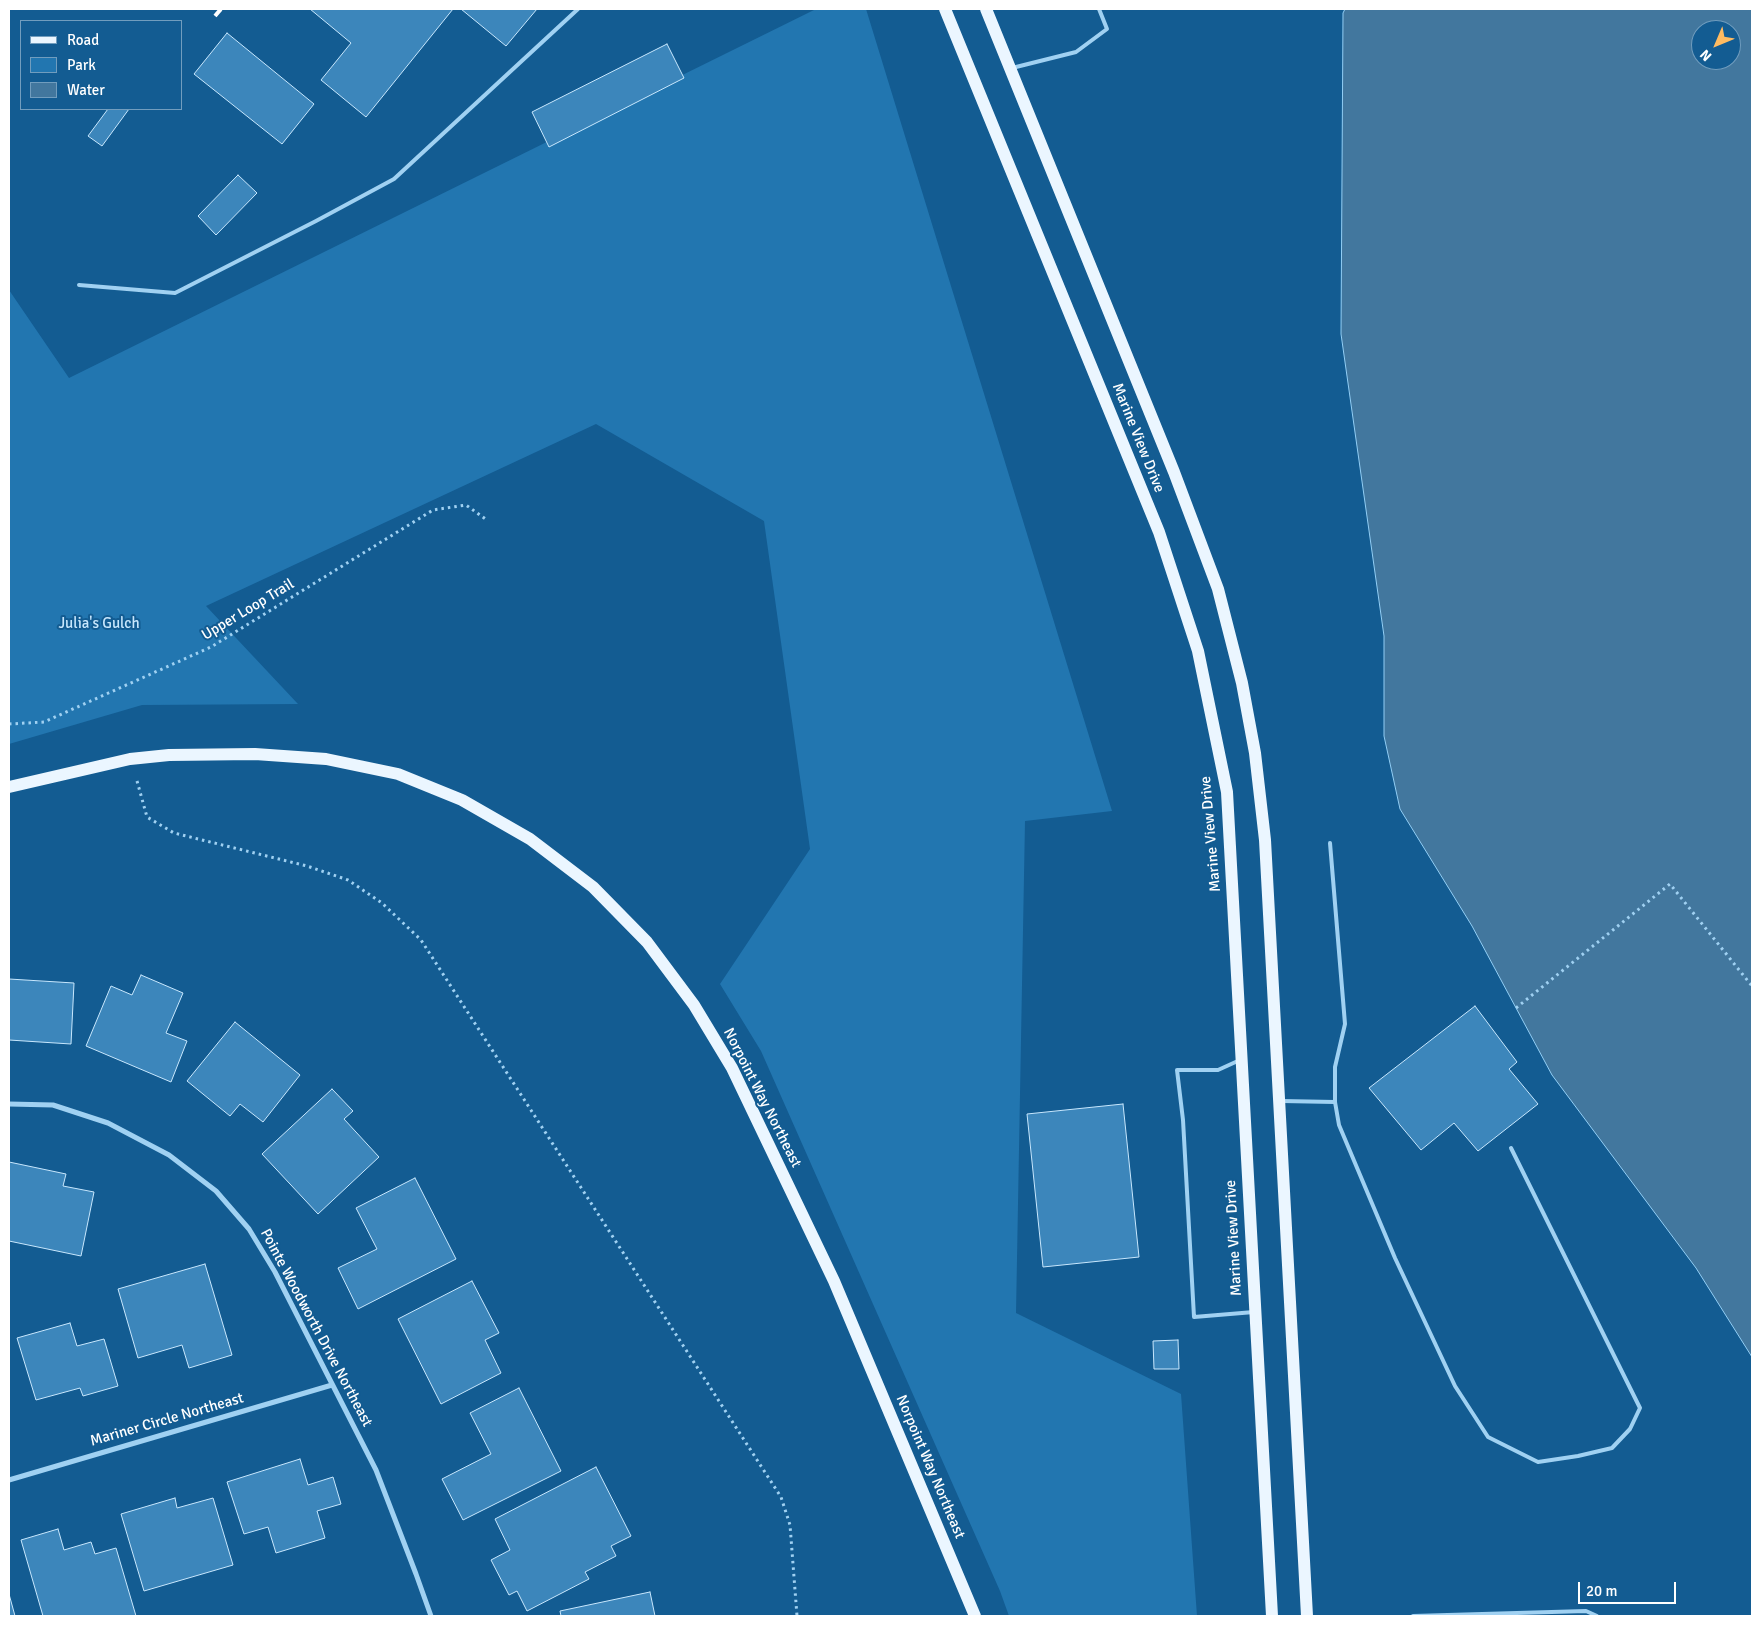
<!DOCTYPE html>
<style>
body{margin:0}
#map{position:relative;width:1761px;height:1625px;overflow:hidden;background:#135c92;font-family:Signika,sans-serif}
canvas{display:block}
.frame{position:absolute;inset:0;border:10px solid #fff;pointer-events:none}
.legend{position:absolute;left:20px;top:20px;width:162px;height:90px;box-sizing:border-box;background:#135c92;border:1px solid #719dbe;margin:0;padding:6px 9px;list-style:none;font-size:15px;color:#fff}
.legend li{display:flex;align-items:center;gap:10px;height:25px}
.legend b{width:25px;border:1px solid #719dbe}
.north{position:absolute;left:1691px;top:20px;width:50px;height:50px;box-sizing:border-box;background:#135c92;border:1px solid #719dbe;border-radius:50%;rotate:225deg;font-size:14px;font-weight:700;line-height:20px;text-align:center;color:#fff}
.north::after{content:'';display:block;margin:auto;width:18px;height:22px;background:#ffbb61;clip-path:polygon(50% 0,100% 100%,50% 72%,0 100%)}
.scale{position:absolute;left:1578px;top:1582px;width:98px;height:22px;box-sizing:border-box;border:2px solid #fff;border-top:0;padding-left:6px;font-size:15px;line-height:18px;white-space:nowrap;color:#fff;-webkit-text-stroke:4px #135c92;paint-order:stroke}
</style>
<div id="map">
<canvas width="1761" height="1625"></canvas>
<div class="frame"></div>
<ul class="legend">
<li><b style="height:6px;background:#ebf6ff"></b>Road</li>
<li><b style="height:14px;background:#2276b0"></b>Park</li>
<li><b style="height:14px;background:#42779e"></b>Water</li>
</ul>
<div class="north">N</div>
<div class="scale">20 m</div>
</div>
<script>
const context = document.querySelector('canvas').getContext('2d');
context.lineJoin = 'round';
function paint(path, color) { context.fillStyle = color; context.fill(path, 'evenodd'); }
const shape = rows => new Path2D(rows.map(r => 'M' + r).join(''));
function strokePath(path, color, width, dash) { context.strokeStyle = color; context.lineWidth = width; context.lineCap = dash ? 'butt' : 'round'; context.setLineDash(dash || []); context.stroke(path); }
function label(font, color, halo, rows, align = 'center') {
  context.font = font + ' Signika,sans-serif'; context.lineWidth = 4; context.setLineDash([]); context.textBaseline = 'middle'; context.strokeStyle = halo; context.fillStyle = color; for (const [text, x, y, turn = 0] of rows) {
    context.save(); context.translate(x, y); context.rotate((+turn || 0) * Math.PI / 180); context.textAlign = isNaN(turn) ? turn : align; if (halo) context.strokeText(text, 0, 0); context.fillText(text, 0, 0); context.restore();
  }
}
paint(shape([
 [816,9,866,9,1112,811,1025,821,1016,1313,1181,1394,1197,1616,1009,1616,1000,1591,761,1051,720,984,810,849,764,521,596,424,206,606,298,704,142,705,9,744,9,290,69,378]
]), '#2276b0');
const water = shape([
 [1345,9,1752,9,1752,1357,1696,1268,1552,1075,1472,926,1400,809,1384,736,1384,636,1341,334,1343,13,1345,9],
 [1701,30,1731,30,1731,60,1701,60,1701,30]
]);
paint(water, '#42779e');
strokePath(water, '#92cef5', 1);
const building = shape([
 [310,9,453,9,366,117,321,80,351,43,310,9],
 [461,9,537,9,506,46,461,9],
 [227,33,314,104,282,144,194,74,227,33],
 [667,44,684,78,549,147,532,112,667,44],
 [108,109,129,109,102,146,88,136,108,109],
 [238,175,257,193,216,235,198,216,238,175],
 [141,975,183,993,166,1033,187,1041,171,1082,86,1046,111,986,132,995,141,975],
 [9,979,74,983,71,1044,9,1040,9,979],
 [1475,1006,1517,1062,1509,1069,1538,1104,1478,1151,1454,1123,1421,1150,1369,1088,1475,1006],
 [235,1022,300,1075,263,1122,240,1104,230,1116,187,1081,235,1022],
 [332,1089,353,1111,344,1119,379,1157,318,1214,262,1154,332,1089],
 [1123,1104,1139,1257,1043,1267,1027,1114,1123,1104],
 [9,1162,66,1174,63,1186,94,1192,81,1256,9,1241,9,1162],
 [415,1178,456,1259,358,1309,338,1268,377,1249,356,1208,415,1178],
 [205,1264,232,1355,189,1368,182,1345,138,1358,118,1289,205,1264],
 [472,1281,499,1333,485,1340,501,1373,441,1404,398,1319,472,1281],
 [70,1323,77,1346,104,1339,118,1386,83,1396,80,1388,36,1400,17,1338,70,1323],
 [1178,1340,1179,1369,1154,1369,1153,1341,1178,1340],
 [519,1388,561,1471,463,1520,442,1479,491,1454,470,1413,519,1388],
 [300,1459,308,1485,333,1477,341,1504,317,1511,325,1538,276,1553,268,1527,244,1534,227,1482,300,1459],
 [596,1467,631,1536,611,1546,616,1556,585,1572,589,1579,527,1611,517,1591,509,1595,491,1560,510,1550,495,1519,596,1467],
 [175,1498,177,1508,213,1498,233,1565,144,1591,121,1514,175,1498],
 [58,1529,64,1550,91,1542,95,1554,116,1548,136,1616,43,1616,21,1540,58,1529],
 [650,1592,655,1616,561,1616,560,1611,650,1592],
 [9,1594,15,1616,9,1616,9,1594]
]);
paint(building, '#3c86bb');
strokePath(building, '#c8e7fd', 1);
strokePath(shape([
 [9,724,44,722,211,647,433,510,466,505,487,520],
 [137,781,147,817,174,833,307,866,348,880,382,903,421,940,781,1497,790,1525,797,1616],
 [1516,1008,1670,884,1752,986]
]), '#a0d1f2', 3, [2.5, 4]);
strokePath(shape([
 [1012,68,1076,52,1107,29,1099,9],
 [79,285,175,293,316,221,394,179,578,9],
 [1330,843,1345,1024,1335,1067,1335,1102,1339,1125,1395,1258,1455,1386,1488,1437,1538,1462,1578,1456,1612,1448,1630,1429,1640,1408,1511,1148],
 [1240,1060,1218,1070,1177,1070,1183,1120,1194,1317,1254,1312],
 [1282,1101,1335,1102],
 [1413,1616,1586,1611,1597,1616]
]), '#a0d1f2', 4);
strokePath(shape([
 [9,1104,53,1105,108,1123,169,1155,216,1191,249,1229,275,1272,376,1470,416,1574,431,1616],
 [9,1480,332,1385]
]), '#a0d1f2', 5);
strokePath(shape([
 [945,9,1159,532,1198,651,1227,792,1272,1616],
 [986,9,1174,472,1218,589,1242,683,1255,753,1265,840,1307,1616],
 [9,787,130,759,169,755,255,754,326,759,398,774,462,800,530,839,593,887,647,942,694,1005,732,1068,834,1281,975,1616]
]), '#ebf6ff', 12);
strokePath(shape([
 [215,16,221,9]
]), '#fff', 4, [9, 4]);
label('15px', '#fff', '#135c92', [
 ["Marine View Drive",1138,438,68],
 ["Upper Loop Trail",248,610,-31],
 ["Marine View Drive",1211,834,-95],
 ["Norpoint Way Northeast",762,1098,63],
 ["Marine View Drive",1234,1238,-93],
 ["Pointe Woodworth Drive Northeast",316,1328,62],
 ["Mariner Circle Northeast",167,1420,-16],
 ["Norpoint Way Northeast",930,1467,67]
]);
label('15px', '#c8e7fd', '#135c92', [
 ["Julia's Gulch",99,624]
]);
</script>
